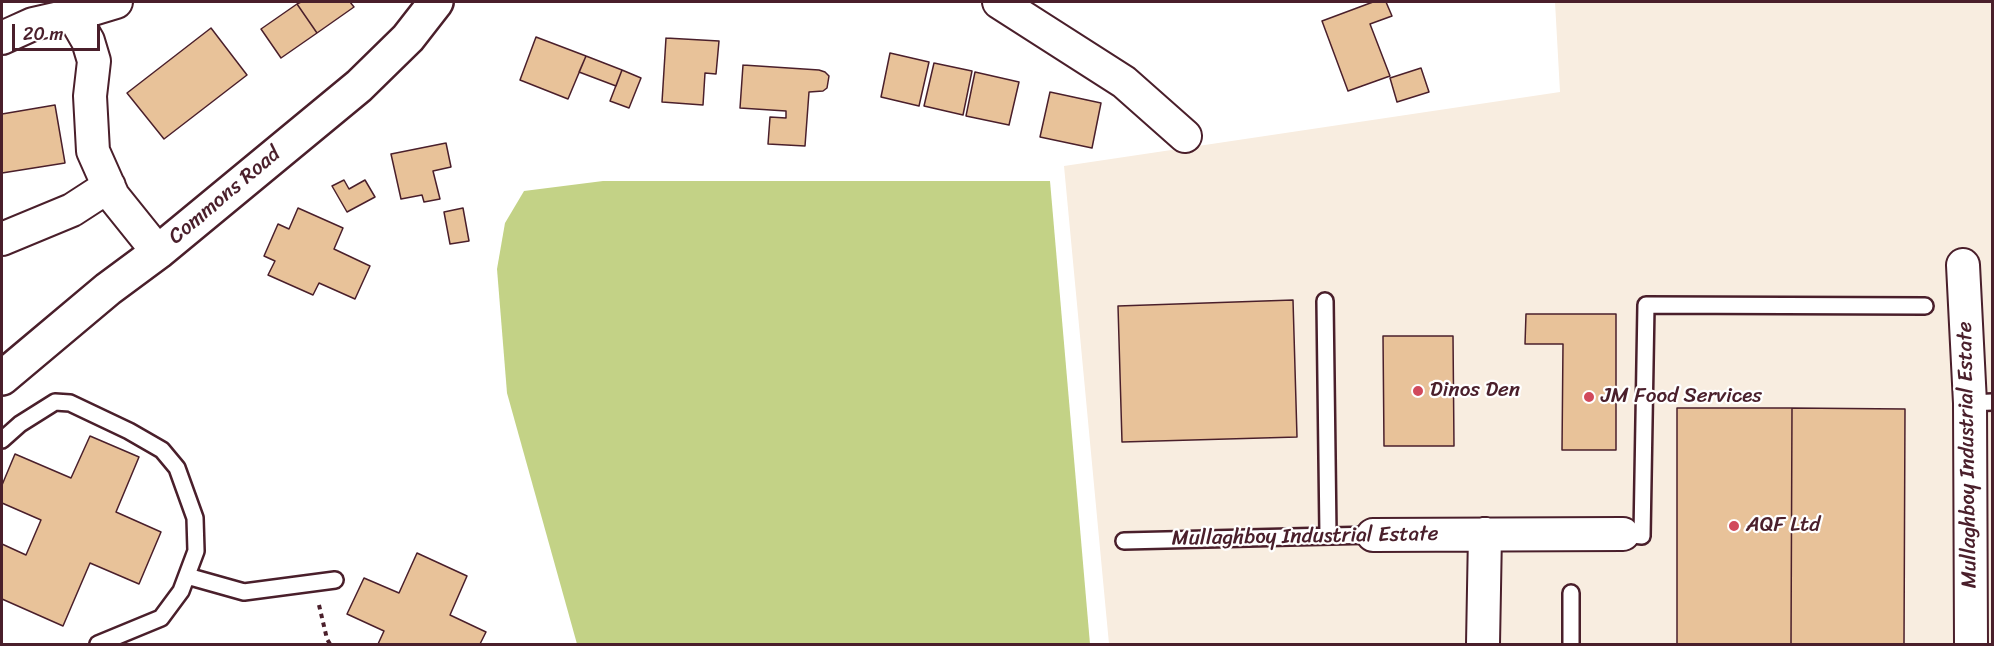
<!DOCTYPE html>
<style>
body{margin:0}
#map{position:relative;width:1994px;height:646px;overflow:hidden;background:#fff;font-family:Sriracha,sans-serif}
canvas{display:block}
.frame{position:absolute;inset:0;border:3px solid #4a1f2b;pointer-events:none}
.scale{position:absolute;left:12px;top:24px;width:88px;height:27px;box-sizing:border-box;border:3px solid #4a1f2b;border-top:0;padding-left:8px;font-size:18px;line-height:21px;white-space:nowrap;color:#4a1f2b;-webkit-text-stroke:4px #fff;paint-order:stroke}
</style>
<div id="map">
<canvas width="1994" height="646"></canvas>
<div class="frame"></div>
<div class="scale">20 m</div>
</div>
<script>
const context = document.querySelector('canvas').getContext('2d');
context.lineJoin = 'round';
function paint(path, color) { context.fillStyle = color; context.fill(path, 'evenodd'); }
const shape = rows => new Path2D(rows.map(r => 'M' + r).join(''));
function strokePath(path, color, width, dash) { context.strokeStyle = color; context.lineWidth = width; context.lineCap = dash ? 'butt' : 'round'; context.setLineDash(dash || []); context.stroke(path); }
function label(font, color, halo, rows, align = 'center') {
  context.font = font + ' Sriracha,sans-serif'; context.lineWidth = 4.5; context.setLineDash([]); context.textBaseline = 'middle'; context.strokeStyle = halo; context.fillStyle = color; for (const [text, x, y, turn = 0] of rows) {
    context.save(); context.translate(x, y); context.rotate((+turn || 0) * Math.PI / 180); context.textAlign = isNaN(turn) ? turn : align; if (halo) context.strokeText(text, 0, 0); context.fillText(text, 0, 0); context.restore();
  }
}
paint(shape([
 [1555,2,1992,2,1992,644,1109,644,1064,166,1560,92]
]), '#f8ede0');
paint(shape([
 [603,181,1050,181,1090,644,577,644,507,393,497,269,505,223,524,191]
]), '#c3d286');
const building = shape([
 [301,2,350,2,354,7,317,33,297,4,301,2],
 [1373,2,1386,2,1392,16,1370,24,1390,76,1348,91,1322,21,1373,2],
 [297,4,317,33,281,58,261,29,297,4],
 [211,28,247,75,164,139,127,93,211,28],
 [536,37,586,56,568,99,520,80,536,37],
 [666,38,719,41,716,74,705,73,703,105,662,102,666,38],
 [890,53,929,62,919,106,881,97,890,53],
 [586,56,622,70,616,86,579,72,586,56],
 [934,63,972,71,963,115,924,106,934,63],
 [743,65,819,70,825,72,829,76,827,88,823,91,809,92,805,146,768,144,770,117,786,118,786,111,740,108,743,65],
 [1421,68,1429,92,1397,102,1390,78,1421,68],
 [622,70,641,78,629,108,610,101,622,70],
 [975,72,1019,82,1009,125,966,116,975,72],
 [1050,92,1101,103,1092,148,1040,137,1050,92],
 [55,105,65,163,2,173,2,114,55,105],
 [446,143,451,167,433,171,440,199,424,202,422,195,401,199,391,154,446,143],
 [344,180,349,189,365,180,375,197,347,212,332,186,344,180],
 [298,208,343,228,334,249,370,266,355,299,319,283,313,295,268,275,275,261,264,256,278,224,289,229,298,208],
 [463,208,469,241,450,244,444,212,463,208],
 [1293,300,1297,437,1122,442,1118,306,1293,300],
 [1526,314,1616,314,1616,450,1562,450,1563,344,1525,344,1526,314],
 [1383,336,1453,336,1454,446,1384,446,1383,336],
 [1677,408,1792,408,1791,644,1677,644,1677,408],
 [1792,408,1905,409,1904,644,1791,644,1792,408],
 [90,436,139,457,116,512,161,532,139,584,90,563,63,626,2,599,2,544,26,555,41,520,2,503,2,485,15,454,71,478,90,436],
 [417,553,467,576,450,615,486,632,480,644,378,644,384,631,347,614,364,578,399,593,417,553]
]);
paint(building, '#e8c299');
strokePath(building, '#4a1f2b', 1.5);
const service = shape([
 [1325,301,1328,535],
 [1970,403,1992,402],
 [2,440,20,424,55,402,70,403,129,431,162,450,177,468,195,518,196,551,181,591,161,618,98,644],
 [1623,534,1642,536,1646,305,1925,306],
 [1124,541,1373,535],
 [187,576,244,592,335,580],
 [1571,644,1571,593]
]);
const minor = shape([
 [70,2,73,15,88,41,94,61,90,96,93,151,113,196,158,252],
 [999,2,1124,82,1185,136],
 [2,38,33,24,73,15,116,2],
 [2,239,72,210,109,186],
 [1963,265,1970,403,1971,644],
 [1373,535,1623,534],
 [1483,644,1485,534]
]);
const tertiary = shape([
 [2,378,108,289,158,252,359,86,408,38,436,2]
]);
strokePath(service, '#4a1f2b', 20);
strokePath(minor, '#4a1f2b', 36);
strokePath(tertiary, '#4a1f2b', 38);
strokePath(shape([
 [319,605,327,639,330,644]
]), '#4a1f2b', 4, [4.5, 4.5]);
strokePath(service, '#fff', 15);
strokePath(minor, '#fff', 32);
strokePath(tertiary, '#fff', 33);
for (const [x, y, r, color] of [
 [1418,391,6,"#d1495b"],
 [1589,397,6,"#d1495b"],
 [1734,526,6,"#d1495b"]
]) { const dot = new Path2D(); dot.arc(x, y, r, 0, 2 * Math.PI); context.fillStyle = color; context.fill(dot); strokePath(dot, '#fff', 2); }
label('21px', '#4a1f2b', '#fff', [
 ["Commons Road",225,196,-40],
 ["Mullaghboy Industrial Estate",1968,455,-91],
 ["Mullaghboy Industrial Estate",1305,537,-1]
]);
label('21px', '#4a1f2b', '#fff', [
 ["Dinos Den",1430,391],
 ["JM Food Services",1601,397],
 ["AQF Ltd",1746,526]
], 'left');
</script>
